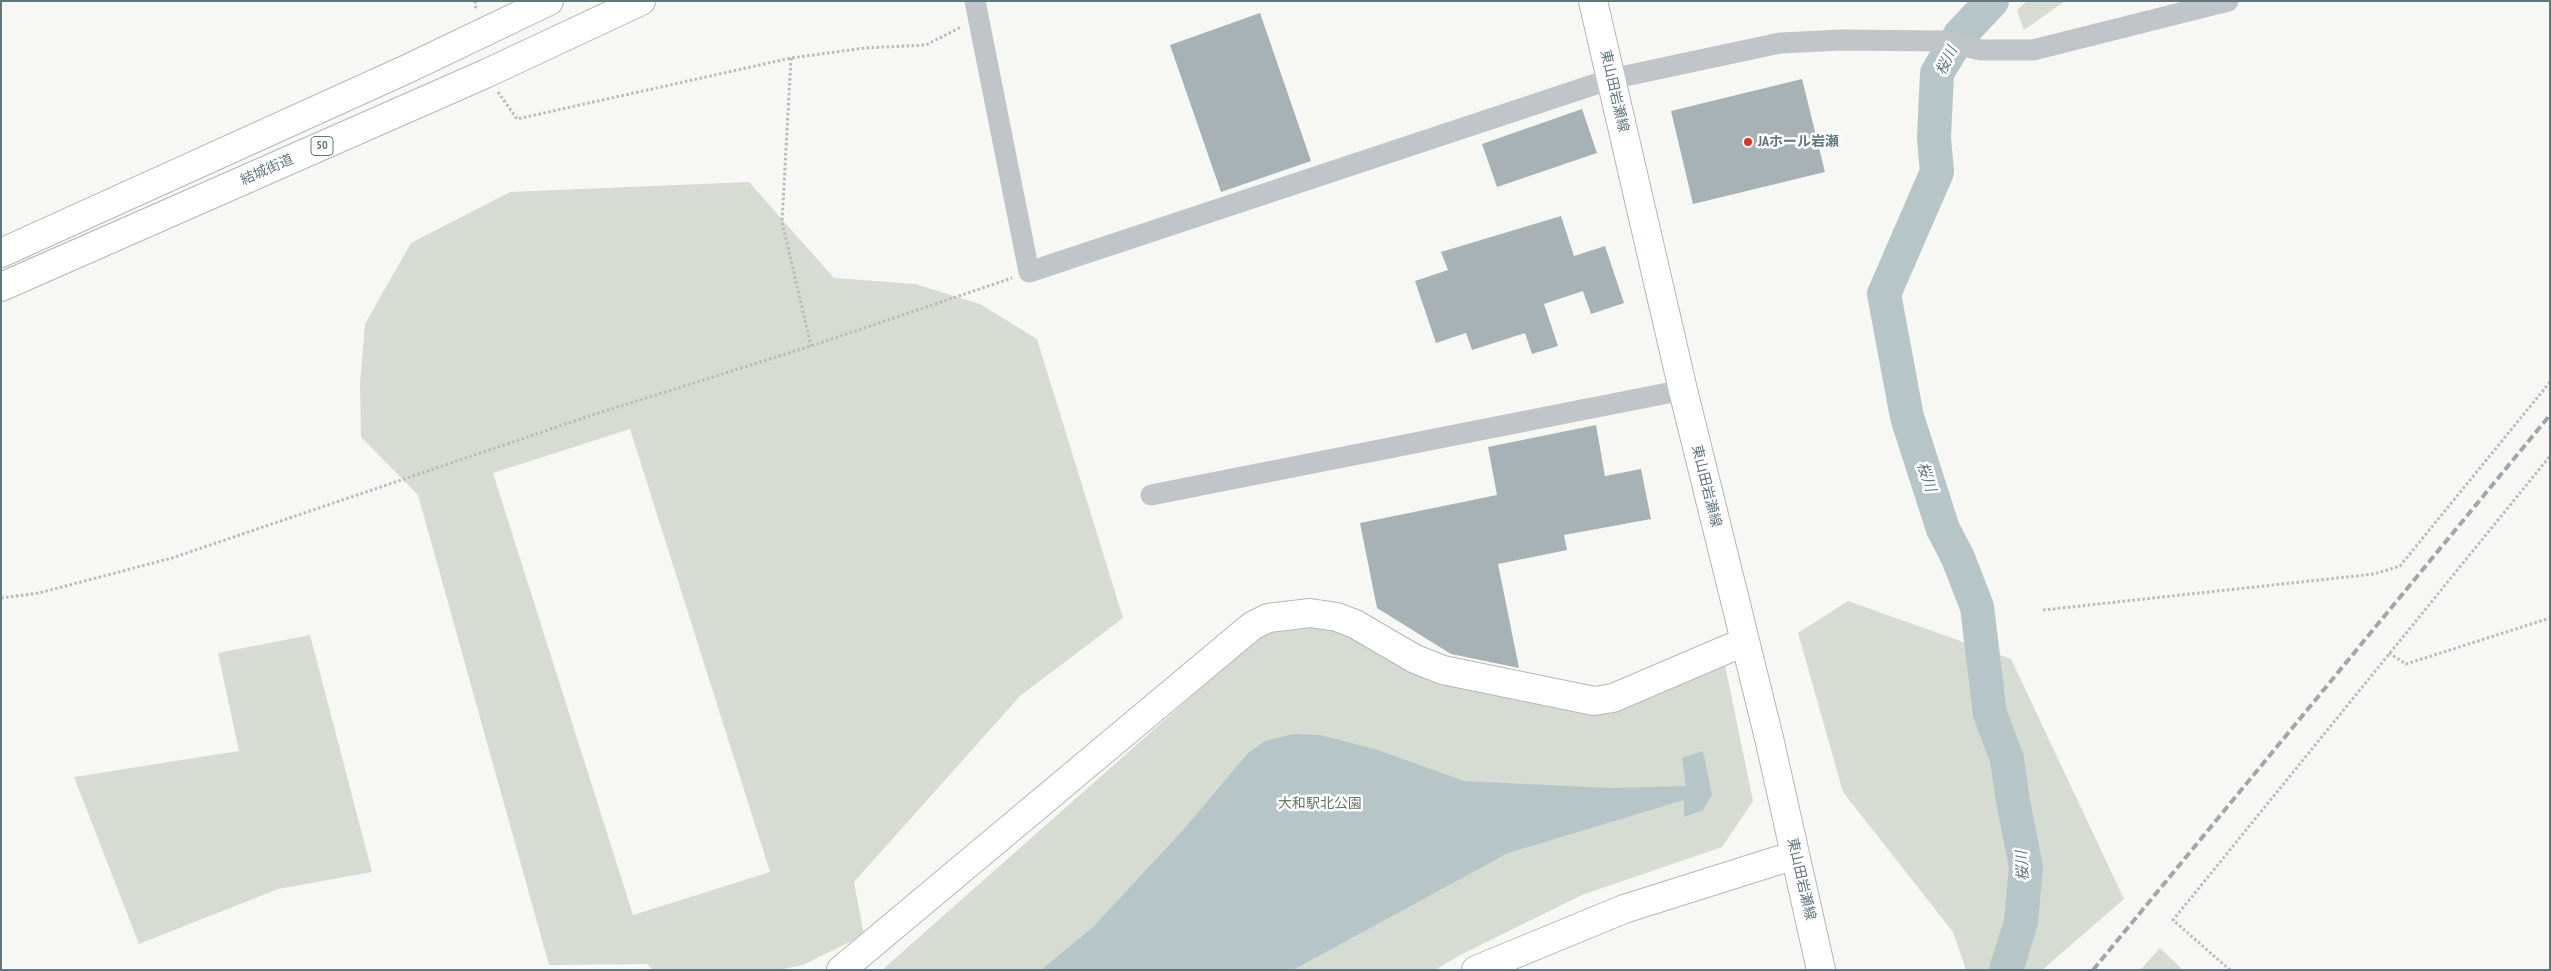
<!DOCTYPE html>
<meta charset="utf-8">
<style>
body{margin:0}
#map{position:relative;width:2551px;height:971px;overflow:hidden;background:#f7f7f3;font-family:"PT Sans Narrow",sans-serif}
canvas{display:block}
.frame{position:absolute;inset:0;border:2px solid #607780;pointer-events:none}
</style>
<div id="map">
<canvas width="2551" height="971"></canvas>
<div class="frame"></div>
</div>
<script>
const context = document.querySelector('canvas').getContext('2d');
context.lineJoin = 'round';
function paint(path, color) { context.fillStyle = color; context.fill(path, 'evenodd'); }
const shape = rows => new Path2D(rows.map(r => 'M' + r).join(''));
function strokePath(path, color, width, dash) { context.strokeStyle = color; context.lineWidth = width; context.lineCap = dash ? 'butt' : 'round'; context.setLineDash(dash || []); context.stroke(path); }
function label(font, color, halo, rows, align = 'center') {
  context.font = font + ' "PT Sans Narrow","Noto Sans JP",sans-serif'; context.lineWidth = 5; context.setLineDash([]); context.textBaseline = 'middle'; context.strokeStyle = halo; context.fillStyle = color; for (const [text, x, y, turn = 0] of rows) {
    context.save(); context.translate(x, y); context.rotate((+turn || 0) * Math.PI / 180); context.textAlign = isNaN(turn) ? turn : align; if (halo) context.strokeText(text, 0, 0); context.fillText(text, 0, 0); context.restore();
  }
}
paint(shape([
 [2027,1,2065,1,2024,30,2017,10],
 [749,182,834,278,915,284,980,304,1037,339,1123,618,1020,696,854,882,864,935,803,965,778,970,653,970,647,964,549,965,418,495,361,437,360,383,365,324,411,243,510,192],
 [630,429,770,872,633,915,493,473],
 [1848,601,2011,659,2124,899,2042,970,1966,970,1953,932,1843,792,1798,633],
 [1308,623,1348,630,1564,705,1610,714,1725,665,1753,801,1722,847,1582,895,1460,955,1435,970,882,970,1237,656,1267,633],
 [310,635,372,872,278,889,139,944,74,777,239,751,218,653],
 [2160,948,2183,970,2140,970]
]), '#d7dcd2');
paint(shape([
 [1294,734,1320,735,1378,750,1464,781,1610,788,1686,786,1682,758,1703,751,1712,795,1703,810,1684,817,1684,800,1508,853,1293,970,1041,970,1093,927,1184,829,1248,753,1265,741],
 [2019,867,2033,867,2028,922,2013,970,2000,970,2014,921]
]), '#b6c6c8');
strokePath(shape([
 [1992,1,1960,35,1937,73,1934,138,1937,172,1884,294,1907,417,1943,529,1958,558,1977,607,1990,714,2007,759,2013,801,2026,867,2021,922,2006,970]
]), '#b6c6c8', 34);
paint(shape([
 [1260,13,1311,161,1221,192,1170,45],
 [1802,79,1825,172,1693,204,1671,111],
 [1582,109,1597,153,1497,187,1482,144],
 [1561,216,1574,256,1605,246,1624,303,1591,314,1583,291,1544,304,1558,346,1532,354,1525,333,1472,350,1466,333,1436,343,1415,281,1448,270,1441,252],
 [1596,425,1605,476,1641,469,1651,519,1564,535,1567,550,1498,564,1519,668,1451,654,1377,608,1360,523,1497,495,1488,447]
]), '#a6b2b6');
const secondary = shape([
 [1593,1,1683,390,1769,738,1821,970],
 [841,970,1252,626,1268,618,1310,613,1337,617,1355,624,1415,659,1443,670,1594,701,1613,698,1744,642],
 [1476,970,1624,909,1795,855]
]);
const highway = shape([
 [1,253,407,69,549,1],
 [1,287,485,74,641,1]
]);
strokePath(secondary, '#b1b9bd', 30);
strokePath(highway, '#b2b8ba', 30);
strokePath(shape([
 [475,1,476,11],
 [791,58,782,222,811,346],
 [498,92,517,119,791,58,865,48,926,45,961,27],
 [1,598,39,593,172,558,589,416,811,346,1012,278],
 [2043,610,2374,574,2400,566,2550,382],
 [2389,653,2406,664,2550,618],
 [2230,970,2173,920,2550,456]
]), '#b7bcbe', 3, [2.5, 2.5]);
strokePath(shape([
 [975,1,1029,272,1611,79,1780,43,1841,40,1941,41,1981,50,2033,50,2228,1],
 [1151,495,1683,390]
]), '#bfc5c8', 21);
strokePath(secondary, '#fff', 28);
strokePath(highway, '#fff', 28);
strokePath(shape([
 [2093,970,2550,415]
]), '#9ea8ac', 4, [8, 4]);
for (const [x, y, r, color] of [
 [1748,142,5,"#ec2e1e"]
]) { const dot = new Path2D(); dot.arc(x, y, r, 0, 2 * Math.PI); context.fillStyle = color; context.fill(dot); strokePath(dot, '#fff', 2); }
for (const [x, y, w] of [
 [322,146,22]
]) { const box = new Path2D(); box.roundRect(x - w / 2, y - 9.5, w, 19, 4); context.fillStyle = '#fff'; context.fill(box); strokePath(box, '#607780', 1); }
label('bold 12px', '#607780', null, [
 ["50",322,146]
]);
label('14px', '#607780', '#fff', [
 ["東山田岩瀬線",1614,91,77],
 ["結城街道",267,170,-24],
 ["東山田岩瀬線",1706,486,76],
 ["東山田岩瀬線",1801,879,77]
]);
label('bold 14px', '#607780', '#fff', [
 ["JAホール岩瀬",1758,142]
], 'left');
label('14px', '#687860', '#fff', [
 ["大和駅北公園",1320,804]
]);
label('italic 15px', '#5b787c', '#fff', [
 ["桜川",1947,61,-64],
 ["桜川",1926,477,72],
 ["桜川",2023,866,-93]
]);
</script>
